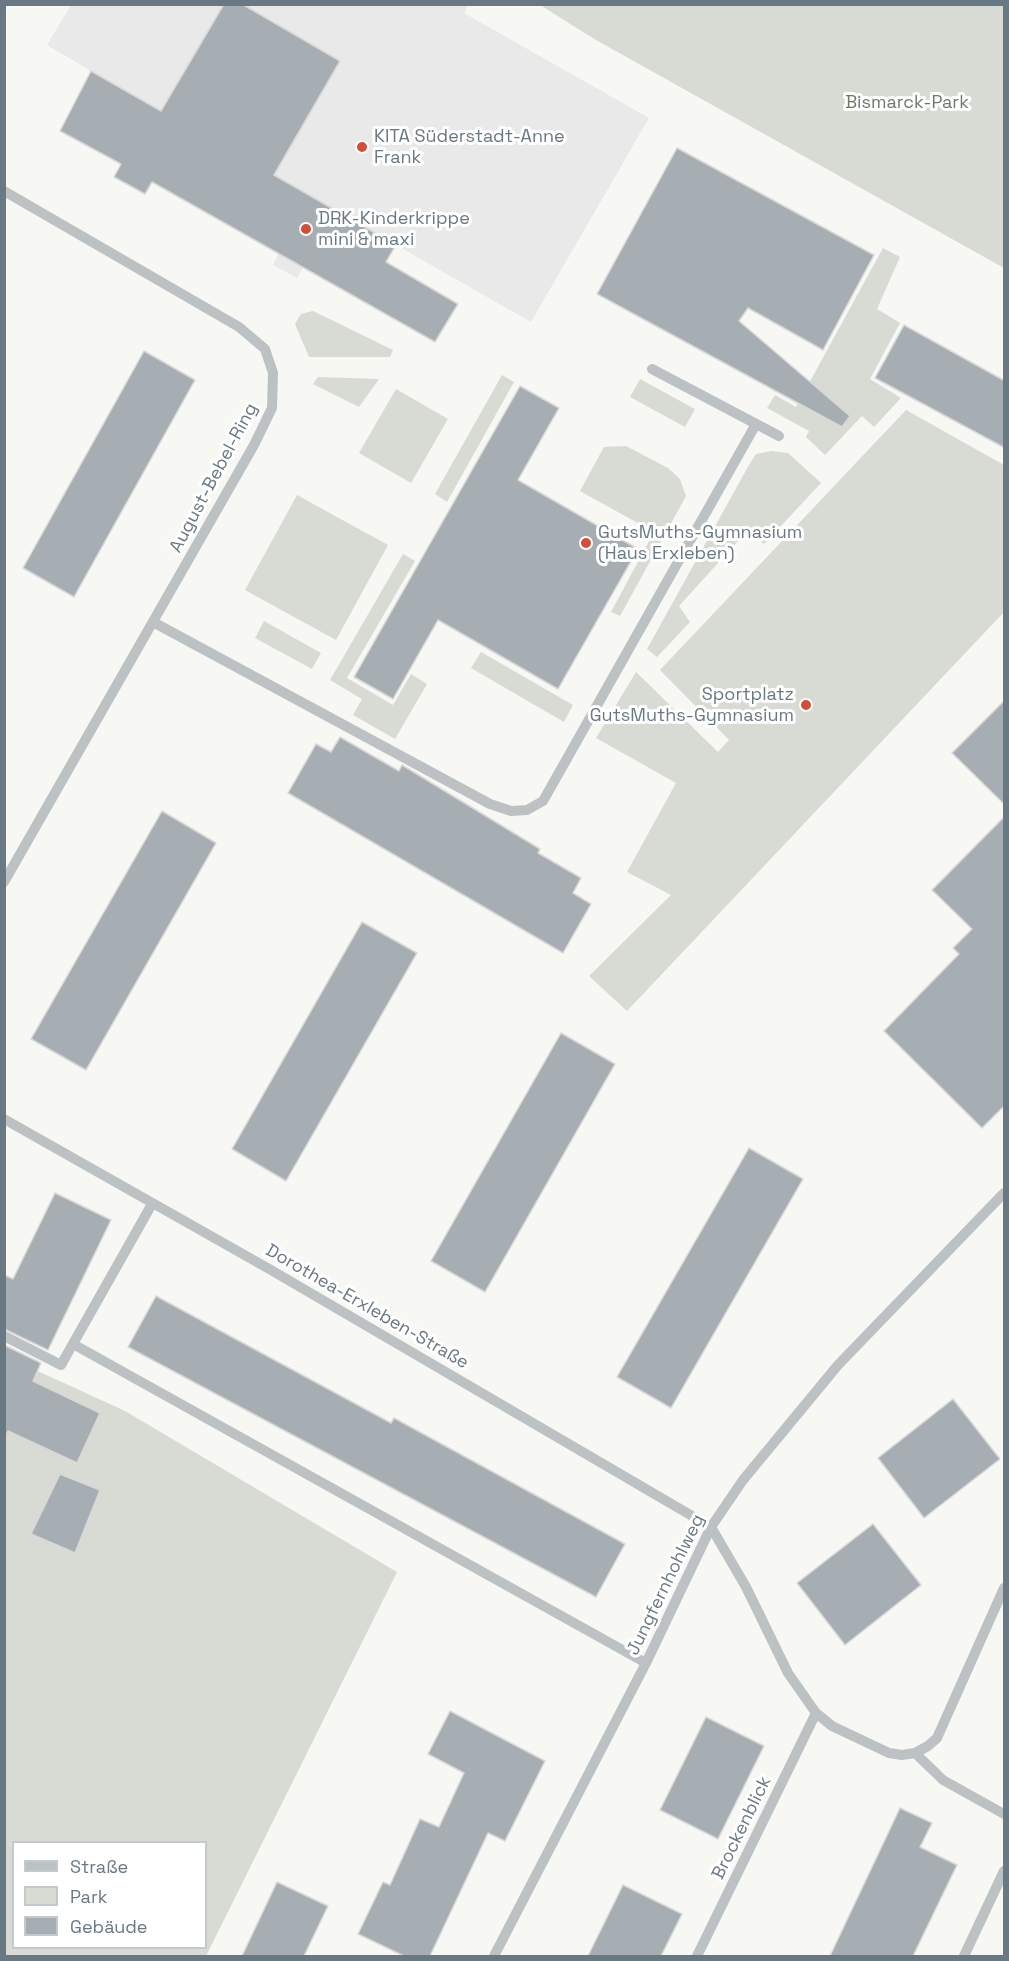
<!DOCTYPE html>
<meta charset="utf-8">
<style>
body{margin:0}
#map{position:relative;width:1009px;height:1961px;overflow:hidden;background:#f7f7f4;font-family:"Space Grotesk",sans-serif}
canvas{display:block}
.frame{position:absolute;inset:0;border:6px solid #697983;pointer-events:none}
.legend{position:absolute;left:12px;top:1841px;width:195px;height:108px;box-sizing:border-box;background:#fff;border:2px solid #c3c9cd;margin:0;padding:8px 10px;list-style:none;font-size:18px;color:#697983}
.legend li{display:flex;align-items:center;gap:12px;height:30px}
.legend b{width:30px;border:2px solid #c3c9cd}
</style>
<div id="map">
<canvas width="1009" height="1961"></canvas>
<div class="frame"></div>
<ul class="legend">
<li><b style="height:8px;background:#bcc1c4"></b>Straße</li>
<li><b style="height:16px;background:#d7dbd4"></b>Park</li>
<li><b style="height:16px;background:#a7aeb3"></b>Gebäude</li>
</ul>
</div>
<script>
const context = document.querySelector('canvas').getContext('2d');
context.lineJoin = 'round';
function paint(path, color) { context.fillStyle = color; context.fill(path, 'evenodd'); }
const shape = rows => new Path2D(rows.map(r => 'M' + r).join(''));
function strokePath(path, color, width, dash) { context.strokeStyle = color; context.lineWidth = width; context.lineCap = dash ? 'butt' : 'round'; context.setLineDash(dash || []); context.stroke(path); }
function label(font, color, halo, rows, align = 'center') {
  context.font = font + ' "Space Grotesk",sans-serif'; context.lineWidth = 6; context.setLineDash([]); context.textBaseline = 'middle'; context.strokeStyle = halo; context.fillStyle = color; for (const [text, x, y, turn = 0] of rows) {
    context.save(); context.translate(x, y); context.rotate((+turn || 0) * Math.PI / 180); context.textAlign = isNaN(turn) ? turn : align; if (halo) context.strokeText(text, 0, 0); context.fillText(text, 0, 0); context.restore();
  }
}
paint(shape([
 [71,5,468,5,464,13,649,118,531,322,396,245,365,300,303,267,297,278,273,265,279,253,152,182,145,194,114,177,121,164,60,131,91,71,47,45]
]), '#e8e9e8');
paint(shape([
 [540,5,1004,5,1004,268,596,40],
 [883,248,900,257,877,309,900,323,870,379,901,398,874,427,862,416,825,455,806,437,809,431,767,408,775,395,796,407],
 [313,311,393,350,390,357,309,357,295,324,301,314],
 [502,375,514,382,447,502,435,494],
 [318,377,379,379,359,407,313,384],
 [640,379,695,409,685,427,630,397],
 [396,389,448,419,411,483,359,453],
 [906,410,1004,465,1004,612,627,1011,589,976,671,895,627,872,676,783,596,738,636,672,718,752,729,740,660,670],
 [626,446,668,468,680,479,686,496,620,616,611,612,654,532,580,491,604,447],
 [772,451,788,453,821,483,764,544,748,530,679,606,690,622,657,657,647,649,749,465,756,454],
 [297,495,388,545,336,640,245,590],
 [403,554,415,561,347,678,393,705,411,674,427,684,395,739,353,715,362,699,330,680],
 [264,621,321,653,312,669,255,638],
 [481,652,573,705,564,722,471,668],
 [5,1356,125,1411,397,1572,206,1956,5,1956],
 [14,1842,206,1842,206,1948,14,1948]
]), '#d7dbd4');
const building = shape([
 [224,4,242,4,340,61,274,175,396,245,386,262,458,304,435,342,152,182,145,194,114,177,121,164,60,131,91,71,161,111,224,4],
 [677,148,874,255,823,350,748,308,739,321,850,416,842,427,597,294,677,148],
 [904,325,1005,381,1005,448,875,378,904,325],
 [144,351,195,380,74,597,23,568,144,351],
 [520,386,559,408,518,480,638,549,558,689,438,620,393,699,354,677,520,386],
 [1005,700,1005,805,952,753,1005,700],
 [340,737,399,771,402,765,540,849,538,853,581,878,573,893,591,904,563,953,288,793,316,744,331,752,340,737],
 [162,811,216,843,86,1070,31,1039,162,811],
 [1005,816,1005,1105,982,1128,884,1031,959,954,953,948,972,929,932,890,1005,816],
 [362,922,417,953,286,1181,232,1149,362,922],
 [561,1033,615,1064,485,1292,431,1261,561,1033],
 [749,1148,803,1179,671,1408,617,1377,749,1148],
 [55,1193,111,1220,48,1350,4,1329,4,1275,13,1279,55,1193],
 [156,1296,391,1423,394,1418,625,1544,596,1597,128,1347,156,1296],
 [4,1345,41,1363,33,1381,100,1413,77,1463,8,1431,4,1439,4,1345],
 [953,1399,1000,1459,924,1518,878,1458,953,1399],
 [60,1474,100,1490,75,1553,31,1534,60,1474],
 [873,1524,921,1585,845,1645,797,1583,873,1524],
 [450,1711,545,1761,505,1841,488,1833,430,1956,404,1956,358,1934,383,1882,390,1885,420,1819,439,1827,464,1773,428,1754,450,1711],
 [706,1717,764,1746,718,1839,660,1810,706,1717],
 [900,1808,932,1823,920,1847,957,1865,913,1956,830,1956,900,1808],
 [277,1882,328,1906,304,1956,242,1956,277,1882],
 [623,1885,682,1914,661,1956,588,1956,623,1885]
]);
paint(building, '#a7aeb3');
strokePath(building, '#d9d8d7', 1.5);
strokePath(shape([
 [4,191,239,327,265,349,273,373,272,408,254,445,4,882],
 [652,369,779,436],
 [153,622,490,804,511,811,527,810,543,801,756,424],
 [4,1119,271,1270,711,1527,746,1587,788,1673,816,1713,832,1726,889,1753,902,1755,915,1753,943,1780,1004,1814],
 [4,1336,61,1365,152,1204],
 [73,1344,646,1663],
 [915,1753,928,1746,937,1738,1004,1588],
 [494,1956,646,1663,711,1527,743,1480,838,1365,1004,1193],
 [697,1956,816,1713],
 [964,1956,1004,1871]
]), '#bcc1c4', 10);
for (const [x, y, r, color] of [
 [362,147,6,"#d44e37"],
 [306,229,6,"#d44e37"],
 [586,543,6,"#d44e37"],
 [806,705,6,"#d44e37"]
]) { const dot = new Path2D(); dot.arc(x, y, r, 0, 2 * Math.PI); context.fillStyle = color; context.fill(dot); strokePath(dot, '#fff', 2); }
label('18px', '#6c7a67', '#fff', [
 ["Bismarck-Park",907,103]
]);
label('18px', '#697983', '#fff', [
 ["KITA Süderstadt-Anne",374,137],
 ["Frank",374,158],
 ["DRK-Kinderkrippe",318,219],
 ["mini & maxi",318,240],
 ["GutsMuths-Gymnasium",598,533],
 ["(Haus Erxleben)",598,554],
 ["Sportplatz",794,695,"right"],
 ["GutsMuths-Gymnasium",794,716,"right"]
], 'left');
label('18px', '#697983', '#fff', [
 ["August-Bebel-Ring",214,478,-62],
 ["Dorothea-Erxleben-Straße",367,1307,30],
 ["Jungfernhohlweg",666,1585,-64],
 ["Brockenblick",742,1828,-64]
]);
</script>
